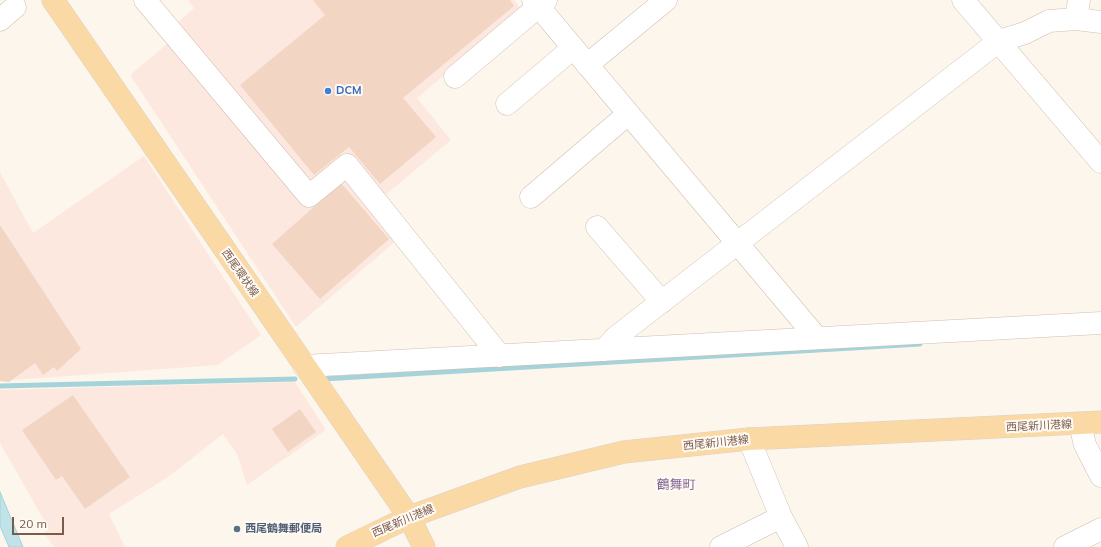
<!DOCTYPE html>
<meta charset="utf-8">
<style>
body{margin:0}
#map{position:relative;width:1101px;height:547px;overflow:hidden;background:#fdf6ec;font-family:Mulish,sans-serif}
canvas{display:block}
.scale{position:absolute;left:12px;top:517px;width:52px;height:18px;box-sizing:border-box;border:2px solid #7a5c4d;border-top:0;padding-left:5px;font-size:12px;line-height:14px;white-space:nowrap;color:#7a5c4d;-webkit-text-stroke:3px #fffaf3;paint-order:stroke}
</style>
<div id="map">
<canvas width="1101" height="547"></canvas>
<div class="scale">20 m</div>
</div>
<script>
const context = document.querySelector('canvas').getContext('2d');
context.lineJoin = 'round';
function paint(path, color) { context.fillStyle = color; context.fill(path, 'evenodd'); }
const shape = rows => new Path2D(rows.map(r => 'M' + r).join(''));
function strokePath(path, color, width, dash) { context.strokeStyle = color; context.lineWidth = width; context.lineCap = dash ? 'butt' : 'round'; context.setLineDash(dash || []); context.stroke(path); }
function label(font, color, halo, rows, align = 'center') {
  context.font = font + ' Mulish,"Noto Sans JP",sans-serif'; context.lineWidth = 4; context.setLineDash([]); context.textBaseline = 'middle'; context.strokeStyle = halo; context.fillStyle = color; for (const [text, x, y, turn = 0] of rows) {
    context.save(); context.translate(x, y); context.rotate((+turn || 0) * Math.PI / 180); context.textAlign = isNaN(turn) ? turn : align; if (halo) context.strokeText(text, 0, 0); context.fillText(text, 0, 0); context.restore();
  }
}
paint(shape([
 [188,0,514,0,522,10,417,98,451,140,371,207,398,239,296,327,130,75,179,34,173,27,194,8],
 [144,156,261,335,218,365,0,381,0,172,33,233],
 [295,382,326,430,247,485,237,454,223,434,168,477,109,514,125,547,54,547,44,533,49,529,0,443,0,390]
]), '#fde8e0');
const water = shape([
 [0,492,23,547,9,547,0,526,0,492]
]);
paint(water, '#bfe3e8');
strokePath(water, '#a5d3da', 1);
strokePath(shape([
 [323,379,920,344],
 [0,386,295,379]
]), '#a5d3da', 5);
paint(shape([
 [313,0,510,0,514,6,403,98,436,137,380,184,349,147,314,175,240,85,325,15],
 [341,183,389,239,320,299,272,244],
 [0,225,81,349,57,371,54,367,43,375,35,363,9,382,0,381],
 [73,395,130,477,85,509,62,476,56,480,22,430],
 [300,409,316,432,288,452,272,429]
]), '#f3d5c3');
const minor = shape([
 [145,0,309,196,347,165,500,356],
 [533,0,817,338],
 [963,0,1101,162],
 [1076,19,1079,0],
 [0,20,15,7],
 [587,65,666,0],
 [455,77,546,0],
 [507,104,573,48],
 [531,197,628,114],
 [597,227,662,302],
 [604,350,616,337,999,41,1025,33,1049,21,1076,19,1101,22],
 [304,366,1101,323],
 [1080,424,1085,445,1101,476],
 [749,439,781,517,797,547],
 [721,547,781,517],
 [1065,547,1101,529]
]);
const major = shape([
 [53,0,409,517,424,547],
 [347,547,409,517,520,477,624,452,749,439,1101,422]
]);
strokePath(minor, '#d1beb0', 23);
strokePath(major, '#dad1cd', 23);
strokePath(minor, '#fff', 22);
strokePath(major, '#fbd9a5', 22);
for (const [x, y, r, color] of [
 [328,91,4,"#3f7fe0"],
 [237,529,4,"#5c6f8a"]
]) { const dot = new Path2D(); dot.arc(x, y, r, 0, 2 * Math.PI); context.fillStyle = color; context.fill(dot); strokePath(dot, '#fffaf3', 1.5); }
label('bold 11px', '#366cbe', '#fffaf3', [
 ["DCM",336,91]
], 'left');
label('11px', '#7a5c4d', '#fffaf3', [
 ["西尾環状線",240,273,55],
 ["西尾新川港線",1039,426,-3],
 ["西尾新川港線",716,443,-6],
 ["西尾新川港線",403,521,-23]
]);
label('bold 11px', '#4e5e75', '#fffaf3', [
 ["西尾鶴舞郵便局",245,529]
], 'left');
label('13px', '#846695', '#fffaf3', [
 ["鶴舞町",676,485]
]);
</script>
